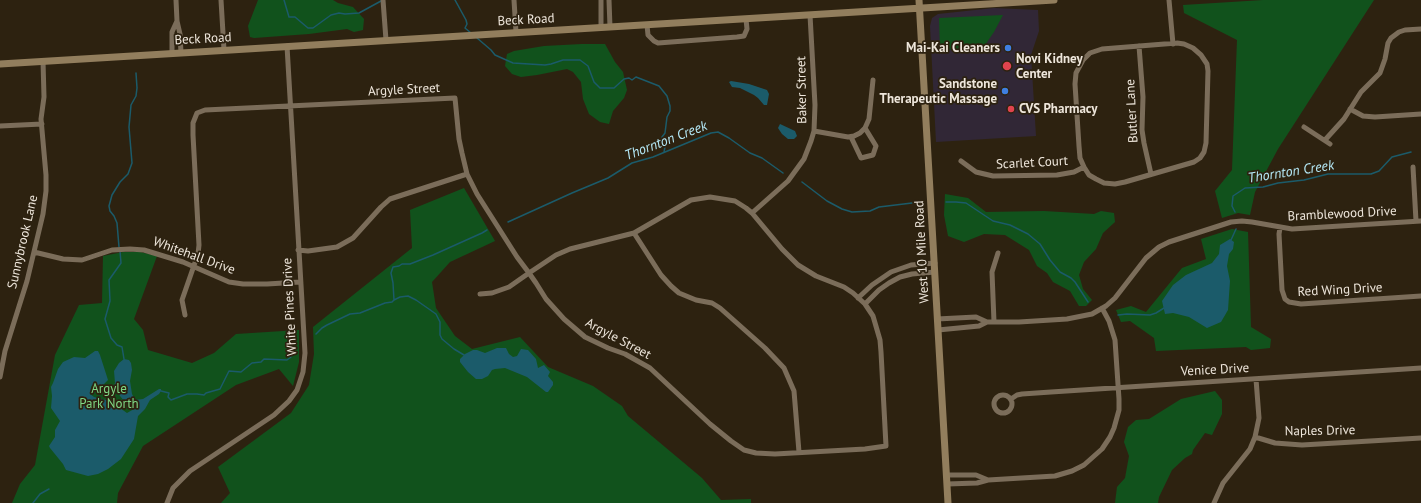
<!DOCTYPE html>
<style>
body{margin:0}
canvas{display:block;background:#2d2210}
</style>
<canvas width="1421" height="503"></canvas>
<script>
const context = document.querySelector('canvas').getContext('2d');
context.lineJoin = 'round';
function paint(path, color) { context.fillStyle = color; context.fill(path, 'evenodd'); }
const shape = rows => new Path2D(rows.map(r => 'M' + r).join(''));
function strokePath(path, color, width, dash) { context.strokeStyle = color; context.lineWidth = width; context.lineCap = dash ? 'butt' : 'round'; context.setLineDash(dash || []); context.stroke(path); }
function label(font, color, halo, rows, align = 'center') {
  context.font = font + ' "PT Sans",sans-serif'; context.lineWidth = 3.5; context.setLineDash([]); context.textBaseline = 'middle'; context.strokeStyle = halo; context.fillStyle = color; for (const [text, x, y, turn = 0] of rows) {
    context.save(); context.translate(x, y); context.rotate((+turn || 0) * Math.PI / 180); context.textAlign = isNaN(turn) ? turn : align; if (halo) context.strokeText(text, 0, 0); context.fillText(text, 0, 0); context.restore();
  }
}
paint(shape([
 [994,8,1038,10,1039,31,1031,55,1036,136,936,142,930,26,932,18,938,14]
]), '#312736');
paint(shape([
 [258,0,333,0,338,3,353,7,364,19,363,30,354,32,347,29,309,34,254,38,250,37,248,26],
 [1263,0,1374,0,1278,149,1255,192,1250,215,1238,213,1222,218,1215,191,1232,170,1237,40,1184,13,1183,5],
 [1003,15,994,32,983,48,940,50,939,18],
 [582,44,605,44,615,62,623,72,627,90,624,98,613,111,609,124,600,122,589,114,583,99,581,82,573,72,567,69,537,75,521,77,512,74,505,66,507,54,514,51,544,46],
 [464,188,495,241,450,262,432,282,436,308,455,336,472,349,520,337,548,367,593,386,622,406,628,416,702,478,721,500,751,499,751,503,221,503,230,493,218,467,291,413,309,385,314,354,313,327,412,248,410,210],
 [945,194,968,198,986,212,1044,211,1094,214,1101,211,1114,213,1115,222,1103,233,1096,249,1084,262,1079,275,1083,289,1092,300,1086,306,1079,306,1070,291,1053,282,1047,273,1037,266,1029,250,1005,235,984,234,964,242,948,236,944,215],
 [1232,229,1248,232,1251,327,1271,339,1270,348,1251,350,1246,347,1156,351,1154,338,1130,321,1121,322,1116,310,1131,306,1146,312,1182,268,1206,259,1201,239],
 [123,252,140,252,157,256,134,319,143,330,148,350,192,363,214,353,236,334,299,330,299,362,293,386,279,369,236,385,143,446,118,493,117,503,12,503,20,484,35,465,55,355,79,305,102,303,103,256],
 [1215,391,1222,400,1222,414,1212,435,1205,433,1193,450,1192,454,1185,458,1172,470,1159,497,1158,503,1115,503,1117,487,1125,478,1129,456,1124,442,1128,427,1136,420,1149,419,1181,399]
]), '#11521c');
paint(shape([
 [731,81,749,84,767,90,769,94,767,105,764,105,758,98,754,95,740,88,732,87,729,82],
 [780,124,795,131,797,136,794,139,788,139,782,134,778,128],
 [1230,239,1234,242,1233,249,1229,254,1227,266,1230,281,1228,310,1221,322,1207,328,1189,317,1173,313,1165,314,1162,301,1173,285,1186,275,1212,263,1219,254,1220,245],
 [497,348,506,348,509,354,513,357,517,356,521,349,528,350,536,359,538,368,544,365,550,372,548,376,553,382,553,385,548,392,546,392,527,377,505,368,495,369,492,370,488,376,482,379,476,379,468,372,460,362,460,359,465,354,473,350,477,350,485,353],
 [95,351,98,351,100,355,108,380,101,387,96,387,92,385,91,387,90,394,94,397,110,401,127,413,134,409,135,407,124,401,113,387,115,383,114,371,119,363,124,359,129,360,131,363,132,370,130,381,132,394,135,400,143,399,159,389,161,389,161,391,159,394,150,400,145,409,138,416,134,439,121,459,108,469,98,474,88,476,66,470,63,464,50,448,49,446,55,437,55,430,60,421,51,408,52,396,51,387,53,383,58,369,63,362,74,357,85,358]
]), '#1b5b6a');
strokePath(shape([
 [284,0,289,17,295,17,308,28,313,28,331,15,339,13,345,14,359,13,381,1],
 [455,0,466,20,467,24,465,28,471,33],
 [477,38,491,50,495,55,513,63,545,65,551,64,563,60,580,60,588,66,594,82,600,88,614,88,624,79,629,78,632,80,636,77,659,86,667,96,670,106,670,111,667,117,665,133,662,137,665,147,664,152],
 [802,182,827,201,842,209,852,212,870,211,879,207,912,203],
 [946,202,956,202,966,203,993,221,1010,225,1028,234,1040,244,1050,260,1060,272,1071,278,1075,282,1088,302],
 [1235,212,1232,206,1233,196,1245,188,1263,187,1278,183,1304,180,1328,174,1371,174,1379,171,1392,157,1411,152],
 [508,222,572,193,608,178,632,163,653,157,711,133,718,132,729,138,750,153,762,158,783,173],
 [1231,240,1236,229],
 [119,247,117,223,114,216,110,211,109,206,112,195,120,182,128,174,132,163,129,127,131,105,136,96,137,88,136,73],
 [120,251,121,263,109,280,110,301,105,319,111,338,117,345,122,347,124,359],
 [394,300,393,283,391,273,393,267,399,266,402,264,410,264,433,255,482,233,487,230],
 [1118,315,1127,314,1150,315,1156,313,1164,308],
 [316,334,322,328,327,325,350,314,360,313,385,303,392,302,394,300,400,297,408,296,416,300,436,314,440,322,440,335,442,339,454,349,464,355],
 [161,391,169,393,168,397,171,400,187,394,197,394,204,395,206,393,220,389,229,371,241,372,252,363,261,362,264,359,287,360,291,357],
 [33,503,40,494,49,489]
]), '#1b5b6a', 1.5);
strokePath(shape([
 [176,0,177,21,180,34,181,53],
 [221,0,224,50],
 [383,0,386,40],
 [514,0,516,32],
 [601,0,601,28],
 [609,0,610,27],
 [1169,0,1173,44],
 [647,25,648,35,654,41,658,43,737,37,744,36,747,29,746,19],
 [1177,43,1184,44,1193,48,1201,55,1207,64,1208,71,1206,143,1204,152,1200,158,1194,162,1125,182,1115,184,1104,183,1096,179,1089,175,1084,167,1080,158,1079,146,1075,84,1076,73,1083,60,1090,53,1102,49,1177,43],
 [1139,46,1143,97,1142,130,1144,143,1151,174],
 [172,53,172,32,177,21],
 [1350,109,1363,116,1375,117,1421,114],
 [0,126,42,124],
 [1304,127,1330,144],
 [814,131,848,137,854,136,860,133,865,128,869,119,873,80],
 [851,137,861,158,873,155,876,146,865,128],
 [1325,140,1344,119,1361,92,1380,73,1385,59,1388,43,1391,38,1399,32,1405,30,1421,29],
 [961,161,976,172,993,176,1057,175,1074,172,1084,167],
 [1413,167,1416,221],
 [752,213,788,181,804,159,811,141,814,131,815,105,810,15],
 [1280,228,1279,234,1282,290,1285,299,1289,302,1301,304,1421,296],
 [634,233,661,275,671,286,679,293,696,300,712,303,720,308,765,348,784,368,794,391,799,452],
 [298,250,308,251,337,247,353,238,381,207,390,199,467,174],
 [34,252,63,259,82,260,112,250,130,249,144,250,183,262,229,282,243,284,267,284,300,282],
 [858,298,872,285,891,272,911,265,935,263],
 [865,304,879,290,889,283,900,277,912,274,935,272],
 [185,315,182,300,198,254,199,245,193,135,193,123,197,113,205,110,455,98,459,139,462,153,467,174,477,194,517,257,529,273,536,283,546,299,564,319,585,337,608,348,625,354,650,368,710,424,731,441,744,450,756,453,775,454,865,449,886,446,881,352,880,340,873,316,865,304,853,293,844,287,816,276,798,265,782,249,752,213,746,208,735,201,710,197,691,200,634,233,570,249,556,255,529,273,509,287,492,293,480,294],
 [937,319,976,317,987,322,1019,322,1067,319,1092,314,1106,306,1115,298,1146,258,1159,247,1169,242,1231,222,1242,221,1252,222,1292,229,1421,221],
 [994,322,992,272,998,253],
 [938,330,979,326,987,322],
 [0,377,5,351,27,281,43,214,46,191,46,175,41,119,44,97,43,61],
 '994 404a9 9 0 1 1 18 0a9 9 0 1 1-18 0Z',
 [1011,399,1017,395,1022,394,1051,392,1421,368],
 [1255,437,1275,443,1302,445,1421,438],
 [947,475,976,475,988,480],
 [947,484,977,483,988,480,1055,476,1072,471,1084,465,1102,449,1110,437,1114,428,1119,410,1119,399,1115,340,1109,321,1102,308],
 [167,503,173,488,190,471,274,415,289,401,297,390,303,372,305,353,287,46],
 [1214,503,1223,483,1250,449,1255,437,1259,418,1256,379]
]), '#7b6d5a', 5);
strokePath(shape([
 [919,0,948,503],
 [0,64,1054,0]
]), '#927e5d', 7);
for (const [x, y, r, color] of [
 [1008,48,4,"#3f7fe0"],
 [1007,66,5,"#e0444e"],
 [1005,91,4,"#3f7fe0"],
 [1011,109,4,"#e0444e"]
]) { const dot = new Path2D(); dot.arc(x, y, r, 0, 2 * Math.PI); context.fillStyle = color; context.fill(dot); strokePath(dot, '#2d2210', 1.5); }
label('13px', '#eee6db', '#2d2210', [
 ["Beck Road",526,20,-3],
 ["Beck Road",203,39,-3],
 ["Argyle Street",404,90,-3],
 ["Baker Street",802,90,-91],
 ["Butler Lane",1132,111,-93],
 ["Scarlet Court",1032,163,-3],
 ["Bramblewood Drive",1342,214,-3],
 ["Sunnybrook Lane",23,242,-77],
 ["West 10 Mile Road",922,252,-93],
 ["Whitehall Drive",194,256,20],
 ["Red Wing Drive",1340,290,-3],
 ["White Pines Drive",290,307,-93],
 ["Argyle Street",618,339,28],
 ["Venice Drive",1215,370,-3],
 ["Naples Drive",1320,431,-1]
]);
label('bold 13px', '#eee6db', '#2d2210', [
 ["Mai-Kai Cleaners",1000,48],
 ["Novi Kidney",1016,59,"left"],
 ["Center",1016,74,"left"],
 ["Sandstone",997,84],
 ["Therapeutic Massage",997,99],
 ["CVS Pharmacy",1019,109,"left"]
], 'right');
label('13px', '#7fd785', '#2d2210', [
 ["Argyle",109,389],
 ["Park North",109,404]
]);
label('italic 14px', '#b4e8f6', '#2d2210', [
 ["Thornton Creek",666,141,-21],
 ["Thornton Creek",1291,172,-9]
]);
</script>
